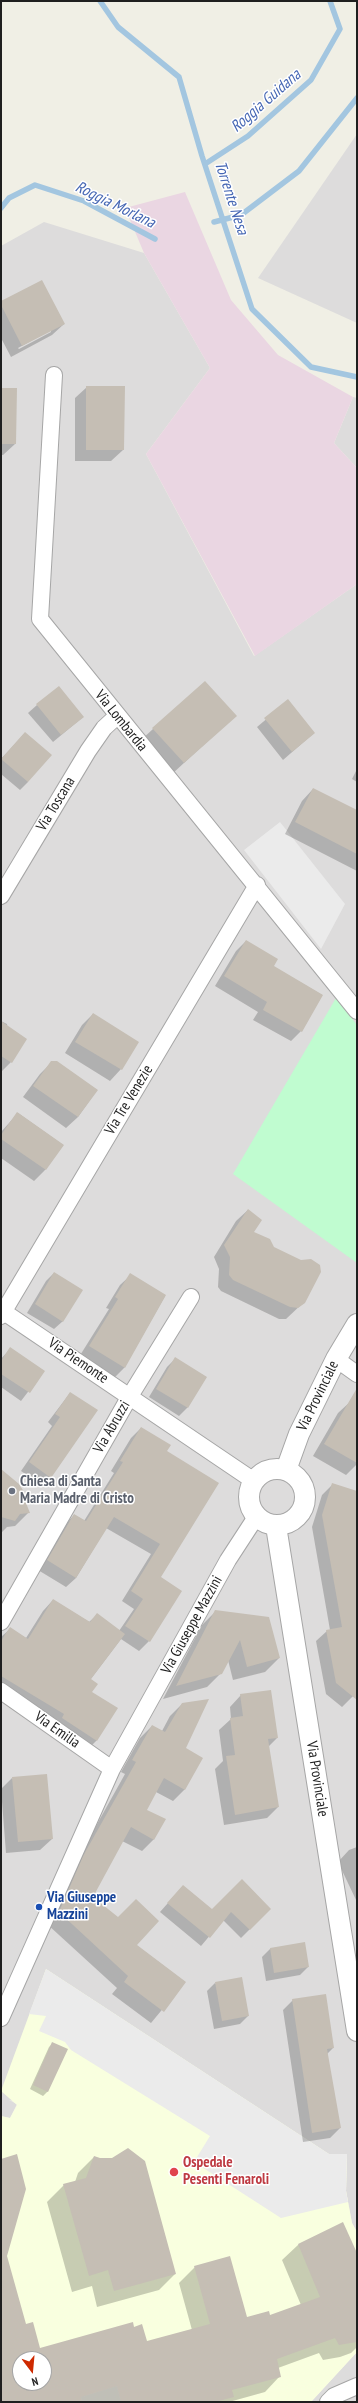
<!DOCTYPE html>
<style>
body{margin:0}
#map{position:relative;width:358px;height:2403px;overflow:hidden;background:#f0efe5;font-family:"PT Sans Narrow",sans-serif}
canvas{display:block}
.frame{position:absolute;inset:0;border:2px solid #1f1f1f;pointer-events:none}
.north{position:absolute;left:12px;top:2351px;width:40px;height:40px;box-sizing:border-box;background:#fff;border:1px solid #a5a5a5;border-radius:50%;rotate:164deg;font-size:11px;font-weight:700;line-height:16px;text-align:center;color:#1f1f1f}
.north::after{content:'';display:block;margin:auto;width:14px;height:18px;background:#ce2900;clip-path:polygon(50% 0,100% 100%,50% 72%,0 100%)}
</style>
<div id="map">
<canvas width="358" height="2403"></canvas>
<div class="frame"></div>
<div class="north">N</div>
</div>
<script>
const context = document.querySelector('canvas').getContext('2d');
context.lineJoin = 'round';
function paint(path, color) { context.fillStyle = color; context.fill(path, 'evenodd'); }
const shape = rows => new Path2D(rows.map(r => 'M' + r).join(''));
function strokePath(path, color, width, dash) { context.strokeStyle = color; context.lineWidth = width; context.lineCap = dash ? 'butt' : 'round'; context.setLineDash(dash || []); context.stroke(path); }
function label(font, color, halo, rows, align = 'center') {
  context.font = font + ' "PT Sans Narrow",sans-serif'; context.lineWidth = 3; context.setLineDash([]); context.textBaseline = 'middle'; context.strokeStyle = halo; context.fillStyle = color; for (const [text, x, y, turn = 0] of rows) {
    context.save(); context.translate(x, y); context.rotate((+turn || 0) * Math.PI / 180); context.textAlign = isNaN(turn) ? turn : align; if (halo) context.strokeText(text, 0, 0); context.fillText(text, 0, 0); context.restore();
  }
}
paint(shape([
 [357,134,357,323,258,278],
 [44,222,144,253,210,368,146,454,254,656,357,584,357,2232,352,2223,346,2191,347,2154,329,2154,9,2100,17,2104,10,2118,1,2116,1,246],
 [353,397,357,398,357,468,334,443],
 [357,2352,357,2402,311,2402]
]), '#dddcdc');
paint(shape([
 [185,192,231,300,278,355,353,397,334,443,357,468,357,584,255,656,146,454,210,368,144,253,125,208]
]), '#ead6e2');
paint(shape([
 [46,1969,329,2154,347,2154,346,2191,352,2223,357,2232,357,2352,311,2402,162,2402,149,2356,1,2402,1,2116,10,2118,17,2105,1,2091],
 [20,2359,44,2359,44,2383,20,2383]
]), '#f9ffdf');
paint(shape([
 [336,998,357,1025,357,1263,233,1174]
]), '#c0fcd0');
paint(shape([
 [280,822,345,904,321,949,244,850],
 [46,1969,329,2154,347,2154,346,2191,348,2202,281,2218,194,2162,210,2136,71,2050,65,2042,39,2031,46,2016,29,2014]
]), '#ebebeb');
paint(shape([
 [1,302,64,324,52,335,11,357,1,338],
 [51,330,51,332,19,349,18,348],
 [87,387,123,450,111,461,75,461,75,398],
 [1,389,15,444,3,455,1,455],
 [288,701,314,733,283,760,257,727],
 [37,705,83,717,53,742,28,713],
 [235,716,172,774,141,740,153,729],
 [25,733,28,782,20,790,1,774,1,759],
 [357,769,357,782,352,779],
 [313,789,357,811,357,871,285,834,302,801],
 [246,941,272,966,322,995,301,1031,291,1041,253,1020,258,1012,215,986,236,951],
 [93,1014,121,1069,110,1081,65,1053,82,1025],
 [1,1021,7,1024,11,1062,1,1072],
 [52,1062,97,1090,78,1117,66,1128,23,1097,40,1074],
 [18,1113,63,1145,45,1170,34,1181,1,1158,1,1132],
 [248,1210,252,1232,304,1302,286,1319,279,1319,221,1291,218,1287,219,1269,214,1257,236,1221],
 [54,1273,63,1321,54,1329,27,1313,46,1281],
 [131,1275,165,1296,124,1368,114,1378,79,1357,109,1309,106,1308,120,1285],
 [10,1349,44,1371,21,1401,1,1387,1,1359],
 [175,1359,206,1377,187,1408,179,1416,149,1397,167,1367],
 [70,1393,50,1477,42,1485,21,1471,52,1426,48,1422],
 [350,1402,357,1406,357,1464,346,1475,313,1456,338,1413],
 [141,1428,166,1452,160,1577,149,1641,139,1651,121,1639,90,1680,97,1740,86,1751,1,1693,1,1637,10,1629,26,1638,43,1611,53,1600,89,1622,97,1615,119,1631,134,1609,122,1601,151,1554,106,1528,76,1578,66,1587,38,1570,65,1525,74,1515,84,1521,114,1473,111,1471,131,1438],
 [1,1471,25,1503,29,1512,15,1526,7,1527,1,1533],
 [333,1484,357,1492,357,1692,342,1707,326,1694,316,1641,327,1631,330,1630,312,1527,322,1495],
 [216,1611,279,1658,265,1672,233,1680,228,1660,221,1673,207,1687,163,1699,202,1625],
 [241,1695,277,1738,268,1747,278,1807,267,1818,224,1825,215,1769,223,1761,219,1730,231,1719,230,1707],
 [182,1704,185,1789,173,1801,156,1792,146,1810,154,1839,142,1851,122,1841,92,1897,136,1945,185,1982,151,2023,112,1994,117,1988,47,1924,72,1869,125,1774,121,1772,140,1738,152,1726,162,1731,170,1716],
 [12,1778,52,1839,40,1850,6,1853,1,1789],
 [357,1847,357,1902,338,1862,349,1850],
 [183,1886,212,1910,270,1909,241,1938,223,1920,201,1946,160,1912],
 [304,1943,308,1967,300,1975,266,1981,262,1957,270,1949],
 [215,1983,248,2016,240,2024,214,2029,207,1991],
 [293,2000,333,2048,327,2054,340,2128,330,2138,303,2142,283,2010],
 [53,2043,48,2091,43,2096,30,2089,49,2047],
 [94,2157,175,2274,159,2290,97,2307,92,2286,72,2292,47,2202,64,2185,75,2182,78,2173],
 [1,2160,2,2243,25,2325,39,2350,133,2328,146,2343,192,2330,179,2283,195,2267,246,2318,270,2316,301,2305,282,2260,298,2245,343,2224,357,2255,357,2347,351,2353,340,2357,323,2360,319,2353,278,2368,280,2376,265,2392,229,2402,1,2402],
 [20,2359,44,2359,44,2383,20,2383]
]), '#0003');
strokePath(shape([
 [100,1,118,27,179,77,202,156,252,309,311,367,357,377],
 [205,164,248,136,311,80,340,29,330,1],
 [1,208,9,198,35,185,84,201,155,239],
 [214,222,241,215,299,171,357,98]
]), '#a3c6e0', 5.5);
paint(shape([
 [42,280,65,324,22,346,1,305,1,301],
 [86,386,125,386,124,450,86,450],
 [1,388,17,388,16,444,1,444],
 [205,681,237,716,184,763,152,728],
 [59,686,84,717,61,735,36,704],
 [288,699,315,733,292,752,264,718],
 [25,732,52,755,28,782,1,759],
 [313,788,357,810,357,854,295,822],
 [246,940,278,959,274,966,323,995,302,1032,263,1010,267,1002,224,976],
 [93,1013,139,1042,122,1070,75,1042],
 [1,1021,27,1039,12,1063,1,1056],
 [51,1061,57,1061,98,1090,78,1117,33,1086],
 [17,1112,64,1145,46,1170,1,1139,1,1135],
 [248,1209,262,1220,254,1232,270,1239,274,1247,301,1260,311,1259,320,1265,321,1272,305,1303,298,1308,290,1307,233,1280,229,1275,230,1257,224,1245],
 [54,1272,83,1290,63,1322,35,1304],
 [130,1273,166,1295,125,1368,89,1346,118,1299,115,1297],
 [10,1347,45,1371,30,1393,1,1374,1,1361],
 [175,1357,207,1377,188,1408,156,1389],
 [357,1388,357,1463,324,1444],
 [70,1392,98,1410,51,1478,29,1462,60,1417,55,1414],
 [141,1427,171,1445,167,1451,219,1483,161,1577,182,1591,150,1642,125,1626,143,1599,131,1591,160,1544,114,1517,76,1578,47,1560,74,1514,86,1521,123,1462,120,1461],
 [1,1469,19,1484,28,1498,26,1503,30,1513,20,1514,15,1521,1,1517],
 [332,1483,357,1491,357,1700,336,1683,326,1630,342,1627,322,1515],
 [53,1599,90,1622,97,1613,125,1634,91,1679,98,1684,92,1692,118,1708,97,1741,62,1718,64,1714,1,1676,1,1641,10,1627,28,1639],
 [215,1610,269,1617,280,1658,247,1667,240,1640,222,1674,176,1686],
 [271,1690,278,1738,268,1739,279,1807,235,1815,226,1756,235,1755,230,1718,243,1716,240,1694],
 [209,1699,186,1748,203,1758,185,1790,164,1778,147,1810,166,1819,154,1840,131,1827,93,1897,118,1917,136,1899,159,1921,137,1945,186,1982,164,2012,124,1982,128,1976,59,1912,83,1856,136,1762,132,1760,152,1725,165,1732,182,1703],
 [47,1774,53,1839,18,1842,12,1777],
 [242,1879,271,1909,250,1930,231,1912,210,1938,167,1903,183,1885,212,1909],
 [305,1942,309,1967,274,1973,270,1948],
 [242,1977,249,2016,222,2021,215,1982],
 [326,1994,334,2048,327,2049,341,2128,312,2133,292,1999],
 [52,2042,68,2049,48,2092,33,2085],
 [128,2148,145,2161,176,2274,114,2291,108,2270,89,2276,63,2184,86,2178,94,2156,100,2158,112,2158],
 [17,2154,26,2189,7,2256,26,2324,33,2322,40,2348,133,2322,134,2327,142,2324,147,2341,210,2324,194,2266,230,2256,247,2317,269,2311,270,2315,320,2297,298,2244,343,2222,357,2253,357,2342,339,2345,335,2338,277,2359,281,2377,232,2390,234,2397,215,2402,121,2402,117,2386,81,2397,82,2402,1,2402,1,2159],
 [20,2359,44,2359,44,2383,20,2383]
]), '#c5beb4');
const minor = shape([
 [54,375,40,619,357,1011],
 [1,896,88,751,104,728,117,716],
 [1,1310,254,1481],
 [1,1316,257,885],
 [336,1359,357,1374],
 [1,1622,130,1396,191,1297],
 [1,1691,112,1769],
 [1,2018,112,1769,228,1560,256,1517],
 [328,2402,334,2396,357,2386]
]);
const tertiary = shape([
 '249 1497a28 28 0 1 1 56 0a28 28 0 1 1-56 0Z',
 [286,1470,299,1434,336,1359,357,1324],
 [276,1526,357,2031]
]);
strokePath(minor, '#a6a6a6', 18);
strokePath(tertiary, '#a6a6a6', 22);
strokePath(minor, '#fff', 16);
strokePath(tertiary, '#fff', 20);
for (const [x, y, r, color] of [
 [12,1491,4,"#6b7280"],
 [39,1907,4,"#1a4fb4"],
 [174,2172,5,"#e0444e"]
]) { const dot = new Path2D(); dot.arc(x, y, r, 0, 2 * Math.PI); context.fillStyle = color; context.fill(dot); strokePath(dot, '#fff', 1.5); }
label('15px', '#1f1f1f', '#fff', [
 ["Via Lombardia",121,721,51],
 ["Via Toscana",56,804,-59],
 ["Via Tre Venezie",129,1100,-59],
 ["Via Piemonte",78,1361,34],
 ["Via Provinciale",318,1396,-64],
 ["Via Abruzzi",112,1427,-60],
 ["Via Giuseppe Mazzini",192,1625,-61],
 ["Via Emilia",57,1730,35],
 ["Via Provinciale",317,1779,81]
]);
label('bold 15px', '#5b616d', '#fff', [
 ["Chiesa di Santa",20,1482],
 ["Maria Madre di Cristo",20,1499]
], 'left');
label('bold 15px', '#164399', '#fff', [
 ["Via Giuseppe",47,1898],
 ["Mazzini",47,1915]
], 'left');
label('bold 15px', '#be3a42', '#fff', [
 ["Ospedale",183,2163],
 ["Pesenti Fenaroli",183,2180]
], 'left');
label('italic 16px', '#4667b4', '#fff', [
 ["Roggia Guidana",266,101,-41],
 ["Torrente Nesa",231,198,72],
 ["Roggia Morlana",115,205,26]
]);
</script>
